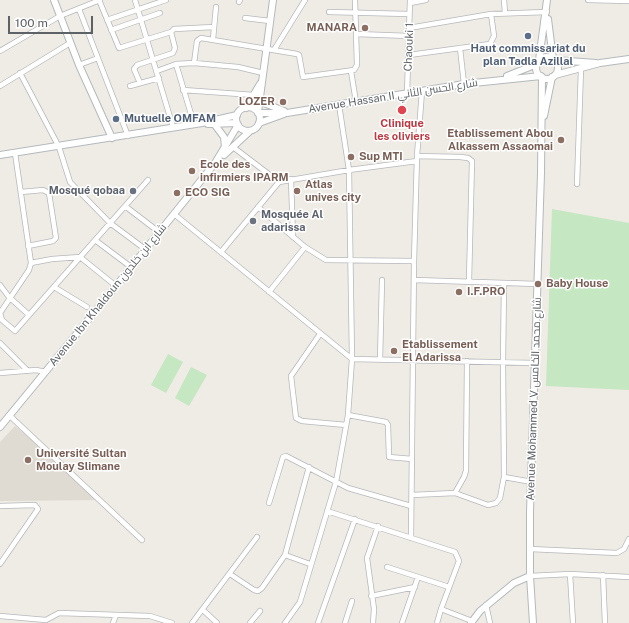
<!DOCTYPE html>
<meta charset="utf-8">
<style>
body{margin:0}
#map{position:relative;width:629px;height:623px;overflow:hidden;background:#efece5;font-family:"Public Sans",sans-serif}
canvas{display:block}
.scale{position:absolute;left:8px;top:16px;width:85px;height:18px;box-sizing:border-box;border:2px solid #5d6266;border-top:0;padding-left:5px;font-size:12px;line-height:14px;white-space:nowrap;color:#5d6266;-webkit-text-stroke:3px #fff;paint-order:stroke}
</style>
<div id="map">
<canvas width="629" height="623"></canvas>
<div class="scale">100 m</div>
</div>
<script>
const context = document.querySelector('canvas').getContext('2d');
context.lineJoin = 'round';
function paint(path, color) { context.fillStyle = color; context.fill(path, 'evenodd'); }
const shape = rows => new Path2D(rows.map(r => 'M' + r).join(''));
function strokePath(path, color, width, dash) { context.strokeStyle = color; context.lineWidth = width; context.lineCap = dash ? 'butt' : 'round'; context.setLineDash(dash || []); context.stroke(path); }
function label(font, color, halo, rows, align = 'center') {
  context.font = font + ' "Public Sans",Cairo,sans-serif'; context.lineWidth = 3; context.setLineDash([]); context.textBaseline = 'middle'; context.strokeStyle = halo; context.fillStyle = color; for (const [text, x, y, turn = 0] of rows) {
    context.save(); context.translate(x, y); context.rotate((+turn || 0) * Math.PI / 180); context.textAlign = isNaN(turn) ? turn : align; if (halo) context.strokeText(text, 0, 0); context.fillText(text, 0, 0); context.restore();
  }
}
paint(shape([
 [15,426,21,431,104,500,0,501,0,442]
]), '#dfdbd3');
paint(shape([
 [552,209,629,223,629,390,546,386],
 [168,354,183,362,166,393,151,385],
 [191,367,207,375,189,406,175,398]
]), '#c5e7c2');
const street = shape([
 [99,0,119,48,171,32],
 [135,0,173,127],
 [504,0,505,13],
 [588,0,629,1],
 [239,2,240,0],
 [410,3,426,0],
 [79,9,128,136],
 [329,12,409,14],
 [245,18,270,21],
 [107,20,166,0],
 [409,28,491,14,547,12],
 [111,30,160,13],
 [356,34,409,36],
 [213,39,216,7],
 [460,48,464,84],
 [274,50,305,0],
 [0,51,60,16,100,0],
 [409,55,490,44,494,36,491,14],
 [194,63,197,41,201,38,297,54,299,55,303,77,354,70,357,65,355,0],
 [176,64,194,124],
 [79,65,98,58],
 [157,71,176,64,194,63,238,67,263,73],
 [351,71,356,102],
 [20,73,59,147,70,182,110,223,145,249],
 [140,83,134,69,137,65,173,53,175,48,171,32,174,29,214,27],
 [0,86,70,43],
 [130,86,159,78],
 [183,90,254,95],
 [407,94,410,0],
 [233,147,279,182],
 [15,153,31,263,29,270,0,313,2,320,15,331,148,180],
 [417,156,460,157,468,158,472,161,469,281],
 [291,179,293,237],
 [577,184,581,69],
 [21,192,43,190,49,193,56,238,53,241,28,246],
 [125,206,159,232],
 [258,207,305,247,326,260,414,261],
 [174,214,352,359,535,363],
 [95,240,131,267],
 [221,252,279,182,349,170,417,161],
 [31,263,52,259,80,257,116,286],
 [414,280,538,284],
 [504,283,503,362,504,477,532,482],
 [0,285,9,297,29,315],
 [54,287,87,307],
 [269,292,305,247],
 [320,334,291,376,296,418,302,421,346,425],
 [0,343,28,371],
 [380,360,382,280],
 [0,373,36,370,46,372],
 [9,415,142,540],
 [348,415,386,422,388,425,389,457,412,459],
 [455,493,488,505,496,503,500,498,504,477],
 [412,495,455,493,464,477,466,471,467,361],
 [269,503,283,457,286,456,348,488,411,506],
 [0,506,35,505,38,509,0,564],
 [327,511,455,552,459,561,441,609,472,621],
 [411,538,414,261,417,156,422,91],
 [530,549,617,553,624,549,629,539],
 [285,555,310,564],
 [387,567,449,587],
 [230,574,254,590,258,591,262,588,285,555,309,467],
 [570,574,573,623],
 [603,575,605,623],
 [530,576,570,574,629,577],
 [371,596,415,587],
 [486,605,490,623],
 [203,610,217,623],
 [0,616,46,620,59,613,150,616,172,623],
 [113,623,116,615],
 [192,623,257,537],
 [250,623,260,611],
 [285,623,300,602,336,482,348,415,352,359,349,170,339,105],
 [318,623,355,519],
 [345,623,352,601],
 [373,623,374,609,367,558,378,526],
 [402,623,418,577],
 [437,623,441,609]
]);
const secondary = shape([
 [54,0,79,65,112,138],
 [548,19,553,59],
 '536 68a11 11 0 1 1 22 0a11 11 0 1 1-22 0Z',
 [539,60,547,0],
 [555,60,596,63],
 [555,75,600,63,629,59],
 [507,76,537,64],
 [259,101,284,111],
 '236 119a12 12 0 1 1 24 0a12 12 0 1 1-24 0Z',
 [246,108,260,84],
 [258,112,273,0],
 [258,113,287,113,464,84,541,76],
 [544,116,552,77],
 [259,123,284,114],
 [208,124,237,123],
 [215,125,224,137,225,148],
 [0,155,202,123,237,115],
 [224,155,250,131],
 [0,427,116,286,215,163,238,125],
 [471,623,480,611,514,583,530,576],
 [533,623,530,576,530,512,541,173,542,77]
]);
strokePath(street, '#b6b8bc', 6);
strokePath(secondary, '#b4b9bd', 8);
strokePath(street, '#fff', 4.5);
strokePath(secondary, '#fff', 6);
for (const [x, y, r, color] of [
 [365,28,4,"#8d6e63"],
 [528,36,4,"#5c6f8a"],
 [283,102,4,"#8d6e63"],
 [402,110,5,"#e0444e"],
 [116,119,4,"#5c6f8a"],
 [561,140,4,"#8d6e63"],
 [351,157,4,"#8d6e63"],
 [192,171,4,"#8d6e63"],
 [133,191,4,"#6b7280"],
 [297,191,4,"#8d6e63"],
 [177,193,4,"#8d6e63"],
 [253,221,4,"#6b7280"],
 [538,284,4,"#8d6e63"],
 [459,292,4,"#8d6e63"],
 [394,351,4,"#8d6e63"],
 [28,460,4,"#8d6e63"]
]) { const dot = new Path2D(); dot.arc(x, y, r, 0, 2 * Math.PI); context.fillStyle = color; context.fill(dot); strokePath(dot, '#fff', 1.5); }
label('bold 11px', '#785e54', '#fff', [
 ["MANARA",357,28,"right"],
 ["LOZER",275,102,"right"],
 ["Etablissement Abou",553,134,"right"],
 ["Alkassem Assaomai",553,147,"right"],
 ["Sup MTI",359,157],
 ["Ecole des",200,165],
 ["infirmiers IPARM",200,178],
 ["Atlas",305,185],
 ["unives city",305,198],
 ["ECO SIG",185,193],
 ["Baby House",546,284],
 ["I.F.PRO",467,292],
 ["Etablissement",402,345],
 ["El Adarissa",402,358],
 ["Université Sultan",36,454],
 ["Moulay Slimane",36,467]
], 'left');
label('11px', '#5d6266', '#fff', [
 ["Chaouki 1",409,47,-88],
 ["Avenue Hassan II شارع الحسن الثاني",393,96,-9],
 ["Avenue Ibn Khaldoun شارع ابن خلدون",108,295,-51],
 ["Avenue Mohammed V شارع محمد الخامس",534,399,-88]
]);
label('bold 11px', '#4e5e75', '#fff', [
 ["Haut commissariat du",528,49],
 ["plan Tadla Azillal",528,62],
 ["Mutuelle OMFAM",124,119,"left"]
]);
label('bold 11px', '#be3a42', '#fff', [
 ["Clinique",402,124],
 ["les oliviers",402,137]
]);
label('bold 11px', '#5b616d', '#fff', [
 ["Mosqué qobaa",125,191],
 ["Mosquée Al",261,215,"left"],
 ["adarissa",261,228,"left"]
], 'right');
</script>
